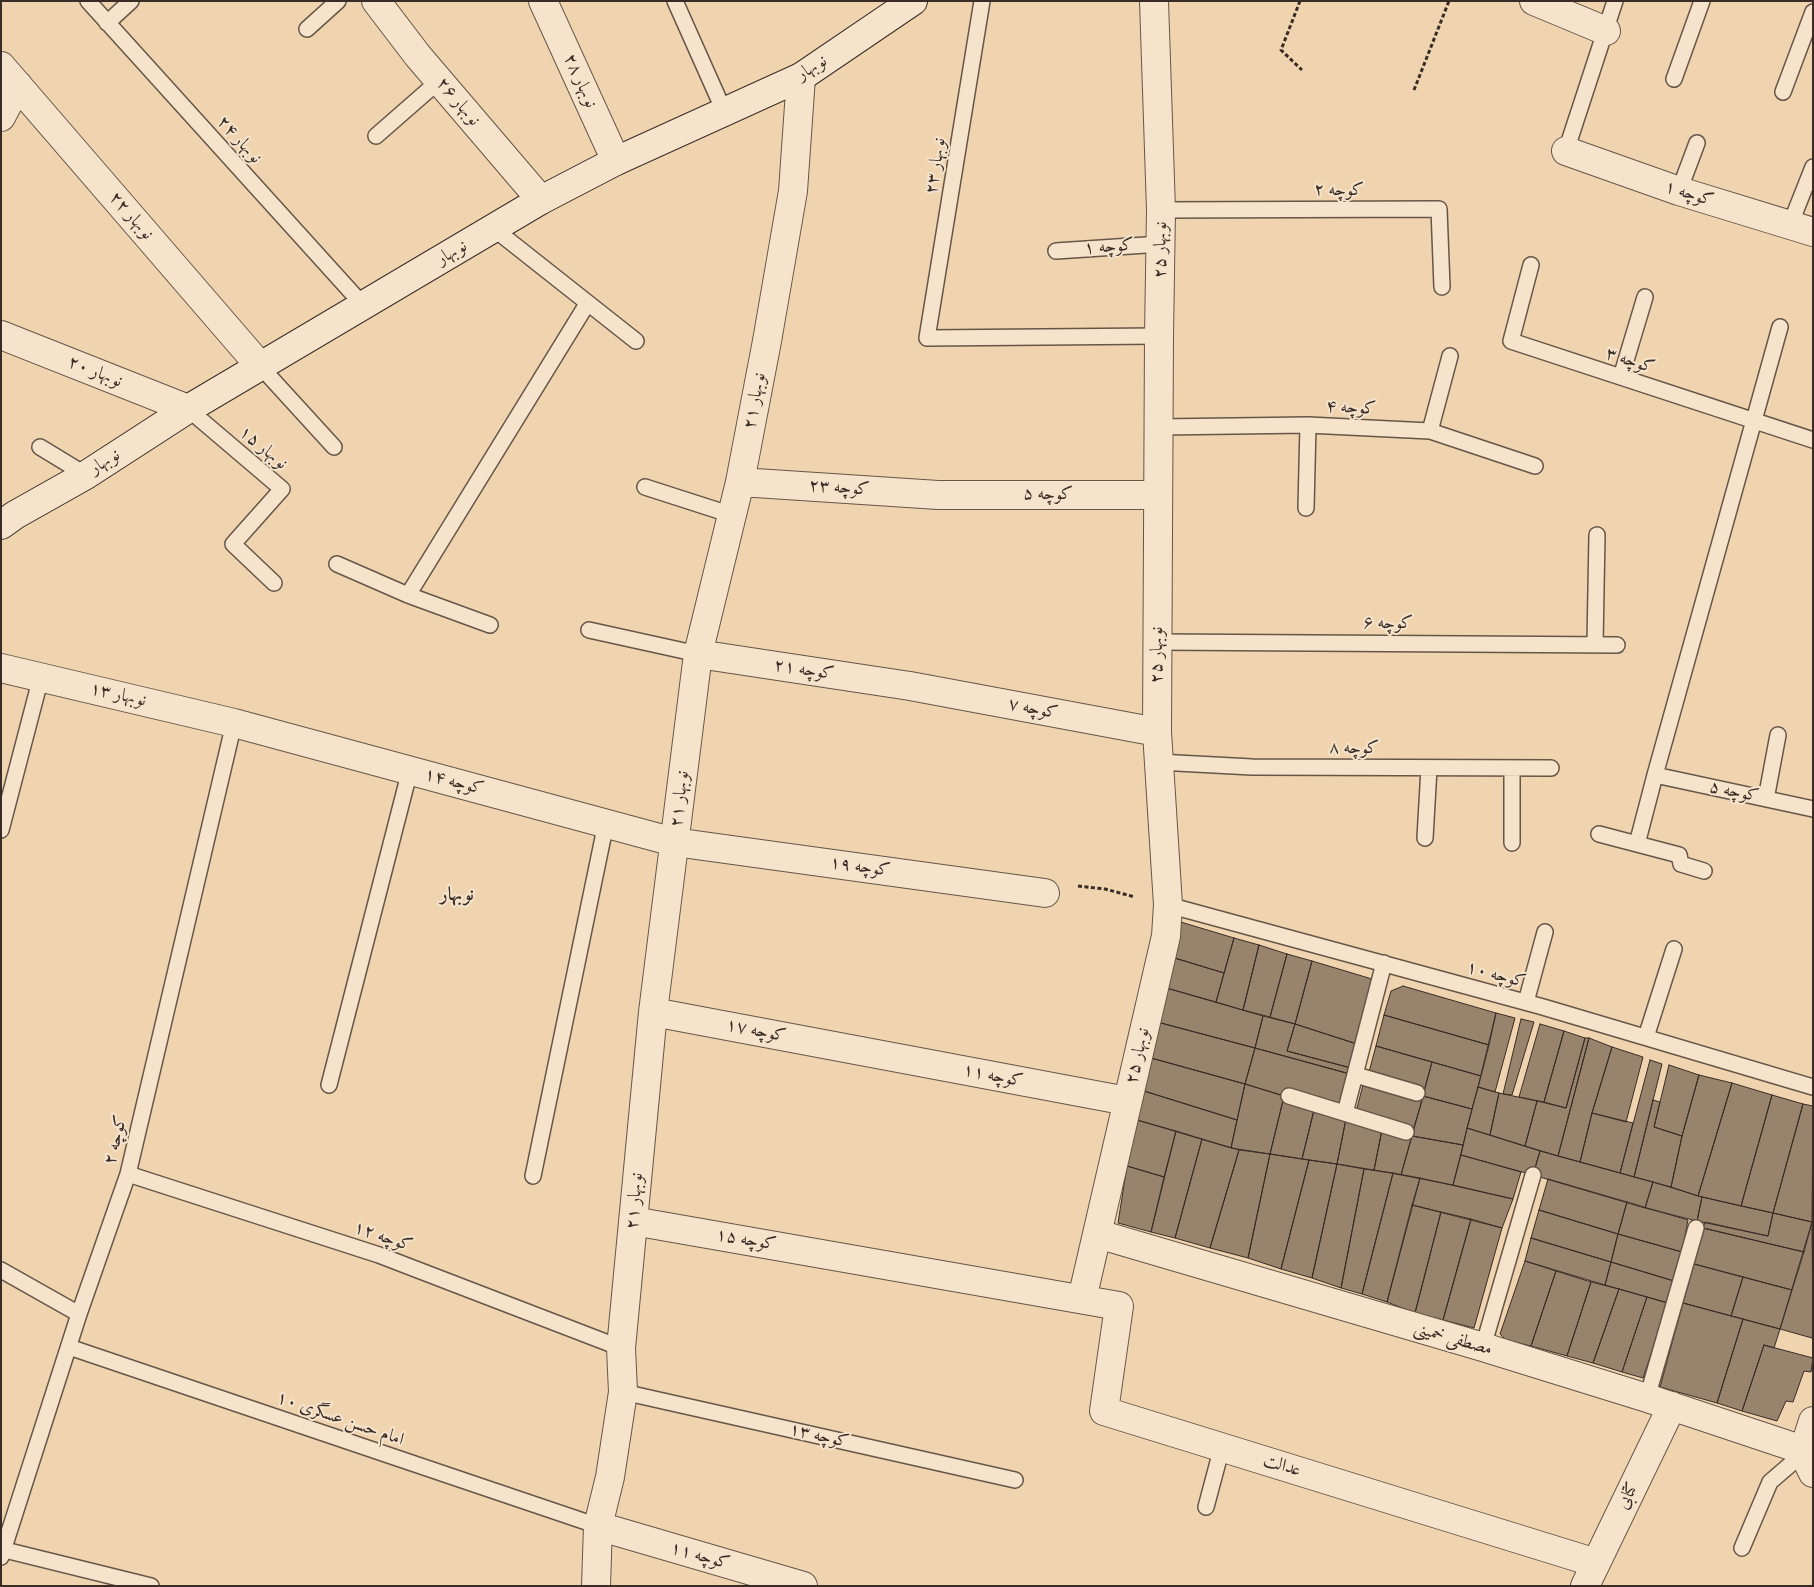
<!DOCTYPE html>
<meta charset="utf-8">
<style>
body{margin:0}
#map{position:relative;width:1814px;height:1587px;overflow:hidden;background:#efd4af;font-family:"IM FELL Great Primer",serif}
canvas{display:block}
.frame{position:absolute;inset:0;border:2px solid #392c26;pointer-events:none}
</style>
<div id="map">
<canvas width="1814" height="1587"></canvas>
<div class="frame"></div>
</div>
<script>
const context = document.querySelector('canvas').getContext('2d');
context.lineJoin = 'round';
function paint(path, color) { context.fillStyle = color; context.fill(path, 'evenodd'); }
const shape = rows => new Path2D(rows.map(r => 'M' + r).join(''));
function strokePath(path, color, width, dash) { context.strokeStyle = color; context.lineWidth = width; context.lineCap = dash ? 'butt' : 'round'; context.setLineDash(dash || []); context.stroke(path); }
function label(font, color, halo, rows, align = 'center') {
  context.font = font + ' "IM FELL Great Primer",Amiri,serif'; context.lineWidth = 4; context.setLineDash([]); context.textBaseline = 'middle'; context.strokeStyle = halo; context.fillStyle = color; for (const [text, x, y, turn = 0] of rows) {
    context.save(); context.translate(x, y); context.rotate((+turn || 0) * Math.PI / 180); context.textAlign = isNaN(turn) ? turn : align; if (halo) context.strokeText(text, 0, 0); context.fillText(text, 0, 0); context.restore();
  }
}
const building = shape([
 [1174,920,1234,938,1224,973,1168,956,1174,920],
 [1234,938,1259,945,1243,1010,1216,1002,1234,938],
 [1259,945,1287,954,1270,1017,1243,1010,1259,945],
 [1287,954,1312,961,1295,1024,1270,1017,1287,954],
 [1168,956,1224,973,1216,1002,1163,987,1168,956],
 [1312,961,1372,979,1357,1044,1295,1024,1312,961],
 [1403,986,1496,1013,1489,1045,1384,1015,1391,991,1403,986],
 [1163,987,1263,1016,1255,1048,1157,1022,1163,987],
 [1496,1013,1515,1018,1495,1092,1478,1087,1496,1013],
 [1384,1015,1489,1045,1481,1076,1376,1046,1384,1015],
 [1263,1016,1295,1024,1287,1051,1351,1068,1350,1074,1255,1048,1263,1016],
 [1521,1019,1534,1022,1512,1095,1503,1094,1521,1019],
 [1157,1022,1255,1048,1245,1084,1151,1058,1157,1022],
 [1295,1024,1357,1044,1351,1068,1287,1051,1295,1024],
 [1540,1024,1564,1031,1544,1102,1519,1097,1540,1024],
 [1564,1031,1585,1038,1566,1108,1544,1102,1564,1031],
 [1585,1038,1589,1038,1558,1156,1525,1146,1537,1101,1566,1108,1585,1038],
 [1589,1038,1612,1047,1592,1113,1580,1162,1558,1156,1589,1038],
 [1376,1046,1432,1062,1424,1091,1369,1072,1376,1046],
 [1612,1047,1643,1057,1626,1122,1592,1113,1612,1047],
 [1255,1048,1350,1074,1342,1107,1284,1096,1245,1084,1255,1048],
 [1151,1058,1245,1084,1237,1120,1144,1091,1151,1058],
 [1650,1060,1662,1064,1634,1177,1620,1173,1650,1060],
 [1432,1062,1481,1076,1472,1109,1423,1096,1432,1062],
 [1669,1065,1699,1075,1682,1136,1654,1127,1669,1065],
 [1699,1075,1732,1083,1698,1196,1671,1187,1682,1136,1699,1075],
 [1732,1083,1772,1095,1741,1206,1698,1196,1732,1083],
 [1245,1084,1284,1096,1270,1154,1231,1148,1245,1084],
 [1363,1085,1422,1101,1413,1130,1356,1112,1363,1085],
 [1478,1087,1499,1093,1490,1135,1467,1128,1478,1087],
 [1144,1091,1237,1120,1231,1148,1137,1120,1144,1091],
 [1499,1093,1537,1101,1525,1146,1490,1135,1499,1093],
 [1772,1095,1803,1104,1773,1213,1741,1206,1772,1095],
 [1423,1096,1472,1109,1463,1145,1412,1136,1423,1096],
 [1653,1100,1660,1102,1654,1127,1682,1136,1671,1187,1634,1177,1653,1100],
 [1283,1101,1314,1110,1302,1159,1270,1154,1283,1101],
 [1803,1104,1813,1106,1812,1222,1773,1213,1803,1104],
 [1314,1110,1346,1119,1337,1164,1302,1159,1314,1110],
 [1592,1113,1633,1123,1620,1173,1580,1162,1592,1113],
 [1346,1119,1382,1130,1374,1170,1337,1164,1346,1119],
 [1137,1120,1176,1131,1164,1177,1127,1166,1137,1120],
 [1467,1128,1540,1151,1533,1175,1461,1155,1467,1128],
 [1382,1130,1411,1139,1401,1175,1374,1170,1382,1130],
 [1176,1131,1202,1139,1175,1238,1151,1232,1176,1131],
 [1412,1136,1463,1145,1453,1185,1401,1175,1412,1136],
 [1202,1139,1239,1150,1210,1248,1175,1238,1202,1139],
 [1239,1150,1270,1154,1248,1258,1210,1248,1239,1150],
 [1540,1151,1653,1182,1645,1208,1533,1175,1540,1151],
 [1270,1154,1309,1160,1281,1269,1248,1258,1270,1154],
 [1461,1155,1521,1172,1513,1199,1453,1185,1461,1155],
 [1309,1160,1337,1164,1312,1278,1281,1269,1309,1160],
 [1337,1164,1364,1169,1341,1288,1312,1278,1337,1164],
 [1127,1166,1164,1177,1151,1232,1118,1223,1127,1166],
 [1364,1169,1393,1173,1362,1294,1341,1288,1364,1169],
 [1393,1173,1420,1178,1387,1302,1362,1294,1393,1173],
 [1420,1178,1513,1199,1502,1228,1412,1205,1420,1178],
 [1548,1179,1627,1202,1618,1234,1539,1210,1548,1179],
 [1653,1182,1702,1197,1697,1221,1645,1208,1653,1182],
 [1702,1197,1773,1213,1768,1236,1697,1221,1702,1197],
 [1627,1202,1688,1220,1682,1252,1618,1234,1627,1202],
 [1412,1205,1441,1212,1415,1313,1387,1302,1412,1205],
 [1539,1210,1618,1234,1611,1262,1531,1238,1539,1210],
 [1441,1212,1471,1219,1443,1320,1415,1313,1441,1212],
 [1773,1213,1812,1222,1804,1252,1703,1228,1705,1222,1768,1236,1773,1213],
 [1471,1219,1502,1228,1474,1328,1443,1320,1471,1219],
 [1812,1222,1813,1334,1812,1338,1780,1329,1812,1222],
 [1703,1228,1804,1252,1792,1290,1694,1264,1703,1228],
 [1618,1234,1682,1252,1674,1281,1611,1262,1618,1234],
 [1531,1238,1611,1262,1605,1285,1525,1261,1531,1238],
 [1525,1261,1556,1271,1531,1346,1506,1340,1500,1334,1525,1261],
 [1611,1262,1674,1281,1668,1303,1605,1285,1611,1262],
 [1694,1264,1743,1277,1731,1316,1683,1303,1694,1264],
 [1556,1271,1591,1282,1567,1356,1531,1346,1556,1271],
 [1743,1277,1792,1290,1780,1329,1731,1316,1743,1277],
 [1591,1282,1619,1289,1593,1363,1567,1356,1591,1282],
 [1619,1289,1647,1297,1622,1372,1593,1363,1619,1289],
 [1647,1297,1668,1303,1643,1378,1622,1372,1647,1297],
 [1683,1303,1743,1319,1717,1403,1660,1387,1683,1303],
 [1743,1319,1780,1329,1774,1348,1764,1345,1742,1411,1717,1403,1743,1319],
 [1764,1345,1813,1358,1811,1372,1804,1371,1793,1402,1786,1401,1777,1421,1742,1411,1764,1345]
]);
paint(building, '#98836d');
strokePath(building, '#392c26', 1);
const lane = shape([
 [88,1,363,305],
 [675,1,724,111],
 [982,1,927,338,1159,336],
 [107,23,131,1],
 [307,29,338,1],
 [1674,79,1702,1],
 [1783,92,1813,12],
 [376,136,440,80],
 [1566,151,1615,1],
 [1679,191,1697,143],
 [1161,210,1439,209,1442,287],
 [1790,225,1813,167],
 [493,228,636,341],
 [1056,251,1161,244],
 [1531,265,1511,341,1813,440],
 [260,366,334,447],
 [1621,377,1645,297],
 [188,409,282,489,233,544,274,583],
 [1160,427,1308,425,1430,431,1535,466],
 [1430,431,1450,356],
 [40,447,86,475],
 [645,487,732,515],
 [1306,508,1308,425],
 [337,564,408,595,490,625],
 [408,595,587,304],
 [589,630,698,654],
 [1158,642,1617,645],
 [1595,644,1597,535],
 [1158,762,1252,767,1551,768],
 [1655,775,1813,809],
 [1766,799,1778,735],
 [1,830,41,677],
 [1599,834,1679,855,1681,864,1704,871],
 [1425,838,1429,768],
 [1512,843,1512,768],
 [1637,844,1655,775,1780,327],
 [1168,905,1543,1007,1813,1087],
 [1526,1002,1545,932],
 [1646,1037,1674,949],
 [1356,1075,1417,1093],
 [329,1085,410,770],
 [1289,1096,1406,1132],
 [1345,1113,1384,963],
 [128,1174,379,1255,621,1348],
 [533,1176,606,823],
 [1,1270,79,1314],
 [69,1347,598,1526],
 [1483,1347,1533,1175],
 [623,1392,1015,1480],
 [1647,1398,1696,1228],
 [1206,1507,1222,1447],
 [1742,1548,1770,1482,1806,1451],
 [1,1549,151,1586],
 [1,1557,79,1314,128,1174,234,723]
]);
const street = shape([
 [376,1,418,56,541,200],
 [543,1,616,161],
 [1534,1,1606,31],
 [1,66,260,366],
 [1,117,18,85],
 [1566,151,1679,191,1813,232],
 [1,335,188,409],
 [740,482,938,495,1158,495],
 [698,654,910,686,1157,732],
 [1,668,234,723,674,842,1045,893],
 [653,1012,1127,1101],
 [633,1221,1119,1306,1104,1411,1596,1563],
 [1098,1234,1483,1347,1647,1398,1806,1451],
 [1082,1299,1166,936,1168,905,1157,732,1159,336,1161,210,1154,1],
 [1813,1421,1806,1443,1807,1461,1813,1473],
 [598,1526,803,1586],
 [596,1586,598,1526,610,1477,623,1392,621,1348,653,1012,698,654,740,482,767,341,793,191,801,77],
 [1585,1586,1672,1406]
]);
const secondary = shape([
 [1,525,15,515,86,475,188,409,541,200,616,161,801,77,913,1]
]);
strokePath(lane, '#665648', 18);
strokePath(street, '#665648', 30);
strokePath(secondary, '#392c26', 30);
strokePath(shape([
 [1300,1,1281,50,1302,70],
 [1414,90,1449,1],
 [1078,886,1105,889,1135,897]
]), '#392c26', 3, [4, 2.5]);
strokePath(lane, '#f5e3cb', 15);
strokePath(street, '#f5e3cb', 28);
strokePath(secondary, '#f5e3cb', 28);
label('18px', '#392c26', '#f5e3cb', [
 ["نوبهار",812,68,-32],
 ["نوبهار ۲۸",580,81,66],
 ["نوبهار ۲۶",458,102,50],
 ["نوبهار ۲۴",239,140,48],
 ["نوبهار ۲۳",936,166,-81],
 ["کوچه ۲",1339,191],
 ["کوچه ۱",1689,194,18],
 ["نوبهار ۲۲",131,216,49],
 ["کوچه ۱",1109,247,-4],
 ["نوبهار ۲۵",1161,250,-89],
 ["نوبهار",452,253,-30],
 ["کوچه ۳",1630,361,18],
 ["نوبهار ۲۰",95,372,22],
 ["نوبهار ۲۱",755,401,-79],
 ["کوچه ۴",1351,408,3],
 ["نوبهار ۱۵",263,448,40],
 ["نوبهار",105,462,-32],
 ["کوچه ۲۳",839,488,4],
 ["کوچه ۵",1048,495],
 ["کوچه ۶",1388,624],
 ["نوبهار ۲۵",1158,655,-90],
 ["کوچه ۲۱",804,670,9],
 ["نوبهار ۱۳",118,695,13],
 ["کوچه ۷",1033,709,11],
 ["کوچه ۸",1354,749],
 ["کوچه ۱۴",454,782,15],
 ["کوچه ۵",1734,792,12],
 ["نوبهار ۲۱",680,799,-83],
 ["کوچه ۱۹",860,867,8],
 ["کوچه ۱۰",1496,975,15],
 ["کوچه ۱۷",756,1031,11],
 ["نوبهار ۲۵",1138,1056,-77],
 ["کوچه ۱۱",993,1076,11],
 ["کوچه ۲",116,1140,-76],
 ["نوبهار ۲۱",635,1201,-85],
 ["کوچه ۱۲",383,1237,19],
 ["کوچه ۱۵",746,1240,10],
 ["مصطفی خمینی",1453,1339,16],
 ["امام حسن عسگری ۱۰",340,1419,19],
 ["کوچه ۱۳",819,1436,13],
 ["عدالت",1282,1466,17],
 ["کتابی",1628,1496,-64],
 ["کوچه ۱۱",700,1556,16]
]);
label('bold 19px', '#392c26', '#f5e3cb', [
 ["نوبهار",457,895]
]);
</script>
